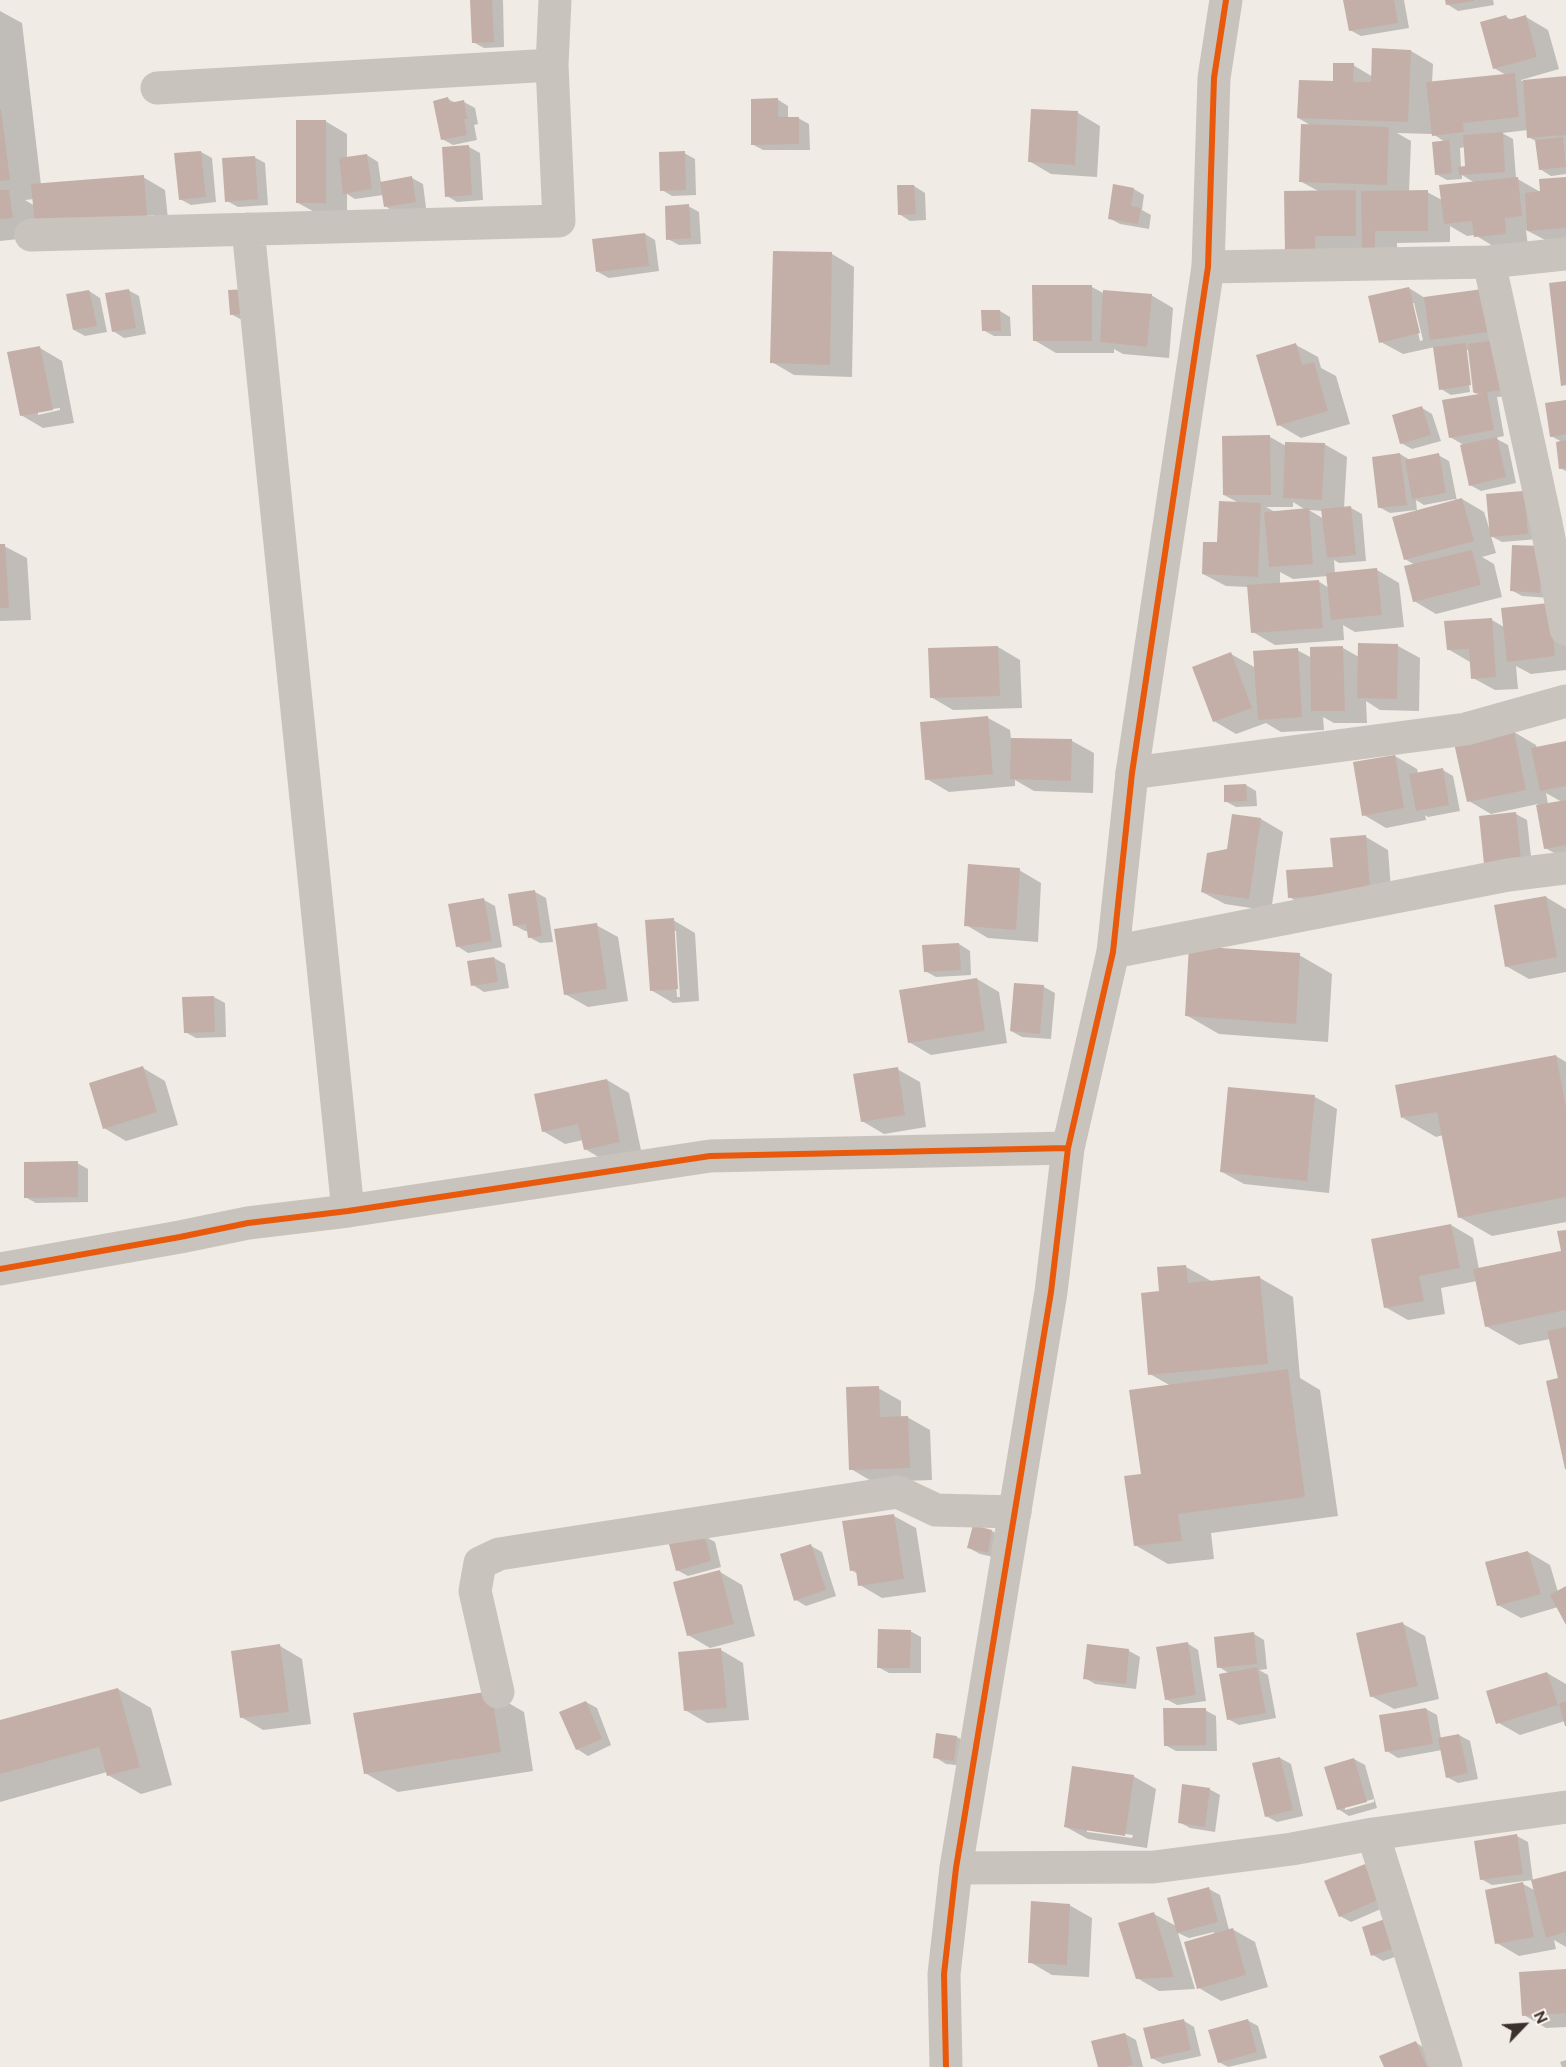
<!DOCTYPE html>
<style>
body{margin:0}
#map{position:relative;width:1566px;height:2067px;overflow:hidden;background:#f0ebe5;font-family:"DM Sans",sans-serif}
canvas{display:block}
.north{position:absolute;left:1494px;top:1995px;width:60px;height:60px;-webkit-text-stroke:4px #fbf5ee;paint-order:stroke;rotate:65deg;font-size:16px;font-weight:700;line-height:24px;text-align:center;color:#3b302b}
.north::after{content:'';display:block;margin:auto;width:21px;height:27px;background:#3b302b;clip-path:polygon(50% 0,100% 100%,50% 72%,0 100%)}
</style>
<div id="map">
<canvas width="1566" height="2067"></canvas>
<div class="north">N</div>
</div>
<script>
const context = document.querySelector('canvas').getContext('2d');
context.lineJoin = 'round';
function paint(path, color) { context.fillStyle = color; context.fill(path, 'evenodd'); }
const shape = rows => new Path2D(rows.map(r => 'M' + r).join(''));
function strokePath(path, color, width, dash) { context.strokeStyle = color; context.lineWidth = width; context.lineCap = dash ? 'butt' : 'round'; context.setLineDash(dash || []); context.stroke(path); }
paint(shape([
 [472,0,503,0,504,47,484,48,473,42],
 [1345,0,1404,0,1409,28,1361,36,1350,30],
 [1447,0,1493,0,1494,5,1458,11,1447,4],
 [0,11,22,23,41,185,143,177,165,190,169,229,46,236,0,241],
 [34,199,35,206,25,200],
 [154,215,155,218,55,224],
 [1506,17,1512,20,1526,17,1548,30,1559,69,1521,80,1522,81,1566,78,1566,174,1551,176,1540,169,1536,141,1528,137,1528,130,1502,133,1513,139,1516,178,1542,193,1566,179,1566,242,1551,243,1526,230,1528,246,1498,249,1475,235,1467,236,1450,226,1450,242,1397,243,1397,261,1309,265,1320,192,1300,181,1312,126,1298,118,1353,65,1373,77,1411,51,1433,64,1432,83,1506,75,1494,68],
 [1397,133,1433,134,1445,142,1436,174,1447,180,1462,179,1462,175,1475,183,1442,200,1427,192,1409,192,1411,141],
 [1465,147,1467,168,1461,168,1460,148],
 [448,99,456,103,464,102,475,108,478,124,474,125,477,140,453,145,442,139],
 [777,99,788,106,788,119,798,118,809,124,810,150,763,150,752,144],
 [1078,113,1100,126,1097,177,1051,174,1029,161],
 [325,121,347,134,347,158,367,155,378,162,381,183,412,178,423,184,426,208,396,213,385,206,383,195,355,199,347,194,347,215,320,215,298,203],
 [469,147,480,153,483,200,457,202,447,196],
 [201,152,212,158,216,202,191,205,180,199],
 [684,153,695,159,696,195,672,196,662,190],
 [254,157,265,163,268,205,238,207,227,201],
 [914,186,925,193,926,220,910,221,899,214],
 [1134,189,1144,195,1142,210,1151,215,1149,229,1120,224,1109,218],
 [688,206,699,212,701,244,679,245,668,239],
 [645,234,655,240,659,271,609,278,598,272],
 [832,254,854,267,852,377,794,375,772,362],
 [1092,287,1105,294,1151,295,1173,308,1169,358,1123,354,1114,349,1114,353,1056,353,1034,340],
 [1409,288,1425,298,1490,290,1512,396,1497,397,1504,436,1495,438,1508,445,1516,483,1481,491,1470,485,1462,444,1450,437,1480,395,1473,392,1468,350,1465,350,1470,392,1451,395,1441,389,1435,347,1403,354,1381,342],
 [1411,303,1414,303,1423,340,1420,341],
 [128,290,139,296,146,334,124,338,113,331],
 [247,290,242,320,231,314],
 [89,291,100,298,107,332,85,336,74,330],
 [1000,311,1010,317,1011,336,994,336,983,330],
 [1296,345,1318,357,1321,368,1336,376,1350,424,1301,438,1279,425],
 [40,348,62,361,74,423,43,428,21,415],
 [60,408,60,410,38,415,38,411],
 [1566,401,1566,471,1560,468,1562,442,1551,436],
 [1422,408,1432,414,1441,441,1412,449,1401,443],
 [1270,437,1286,446,1324,444,1347,457,1344,508,1351,508,1362,514,1366,561,1339,563,1334,560,1335,574,1377,570,1399,583,1404,627,1355,632,1343,625,1344,640,1275,645,1253,632,1249,587,1226,586,1203,574,1239,503,1224,495],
 [1293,502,1306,510,1275,512,1266,507,1293,507],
 [1309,510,1323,511,1324,519],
 [1280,572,1293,579,1328,576,1329,588,1318,581,1280,584],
 [1400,454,1410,460,1438,455,1449,461,1457,501,1462,499,1484,512,1489,528,1523,492,1538,539,1502,542,1491,536,1496,553,1482,557,1494,564,1502,597,1436,614,1414,601,1415,565,1405,559,1416,510,1390,513,1379,507],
 [1455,499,1456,501,1417,512,1416,500,1424,505],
 [0,546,4,546,27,558,31,620,0,621],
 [1542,548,1551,598,1522,596,1511,590],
 [1566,614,1566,670,1531,674,1516,666,1518,689,1495,690,1473,678,1470,662,1448,649,1492,620,1504,627],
 [1398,646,1420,658,1419,711,1380,710,1366,701,1367,723,1334,723,1323,717,1324,730,1281,732,1266,723,1236,734,1214,721,1231,654,1256,668,1297,650,1312,658,1343,648,1359,657],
 [998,647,1020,660,1022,708,953,710,931,697],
 [988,718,1010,730,1011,739,1072,741,1094,753,1093,793,1034,791,1015,780,1015,786,949,792,927,779],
 [1514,732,1536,745,1537,749,1566,743,1566,852,1556,854,1545,848,1538,804,1491,814,1469,801],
 [1546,793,1562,802,1548,804],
 [1395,756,1417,769,1418,774,1443,770,1453,776,1460,811,1428,817,1425,815,1426,820,1386,828,1364,815],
 [1246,785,1256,791,1257,806,1236,807,1225,801],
 [1516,814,1527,820,1532,865,1486,863],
 [1261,819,1283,832,1271,911,1225,904,1202,892,1228,850],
 [1366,837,1388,850,1392,903,1311,909,1289,897,1334,868],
 [1019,870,1041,883,1038,942,988,938,966,925],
 [535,892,546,898,553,942,540,943,529,937,529,931,525,931,514,925],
 [1546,897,1566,909,1566,972,1529,979,1506,966],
 [484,900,495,906,502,947,468,953,457,946],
 [673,920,695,933,699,1001,673,1003,651,990],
 [673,931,676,931,680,997,677,997],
 [596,925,618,937,628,1001,588,1007,565,994],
 [959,944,970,951,971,975,936,977,925,971],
 [1299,955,1332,974,1328,1042,1219,1034,1186,1015],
 [494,958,505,964,509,988,484,992,473,985],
 [977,979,999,992,1007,1043,931,1055,909,1042],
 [1015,984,1044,987,1055,993,1051,1039,1022,1037,1011,1031],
 [214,997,225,1003,226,1037,196,1038,185,1032,184,998],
 [1556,1056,1566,1062,1566,1222,1492,1236,1459,1217,1443,1135,1436,1137,1403,1118],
 [143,1068,165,1081,178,1125,126,1141,104,1128],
 [897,1069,920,1082,926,1127,884,1134,862,1121],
 [607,1080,629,1093,642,1155,607,1162,585,1149,583,1140,565,1144,543,1131],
 [1315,1097,1337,1109,1329,1193,1244,1184,1222,1172],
 [77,1163,88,1169,88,1202,36,1203,25,1197],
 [1451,1225,1473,1238,1479,1269,1563,1252,1566,1231,1566,1466,1559,1379,1550,1339,1519,1345,1486,1326,1477,1281,1441,1288,1445,1314,1408,1320,1385,1307],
 [1186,1267,1213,1282,1260,1278,1293,1297,1300,1378,1320,1390,1338,1516,1211,1533,1214,1559,1168,1564,1135,1545,1142,1475,1171,1386,1150,1374,1161,1293],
 [878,1388,901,1401,901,1417,907,1417,930,1430,932,1480,873,1482,851,1469],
 [894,1516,916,1528,926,1592,882,1598,860,1585,858,1574,851,1570],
 [992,1531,1002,1537,998,1558,980,1554,969,1548],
 [704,1536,715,1542,721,1567,688,1576,677,1570],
 [811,1546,822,1552,836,1596,806,1606,796,1600],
 [1528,1552,1550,1565,1558,1592,1566,1588,1566,1622,1558,1607,1521,1618,1498,1605],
 [720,1572,742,1585,755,1636,710,1648,688,1635],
 [1403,1624,1425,1636,1439,1699,1394,1709,1371,1696],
 [910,1631,921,1637,921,1673,889,1673,878,1667],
 [1254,1634,1264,1640,1267,1669,1259,1670,1268,1675,1276,1718,1239,1725,1228,1719,1230,1674,1219,1667],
 [1187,1643,1198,1650,1206,1701,1177,1705,1166,1699],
 [280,1646,302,1659,311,1724,263,1730,241,1717],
 [1088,1646,1129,1651,1140,1657,1136,1689,1095,1684,1085,1678],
 [721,1650,743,1663,749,1720,707,1723,685,1710],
 [1547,1673,1566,1684,1566,1723,1565,1721,1520,1735,1497,1722],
 [118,1689,151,1708,172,1785,141,1794,108,1775,107,1772,0,1802,0,1721],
 [491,1693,524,1712,533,1771,398,1792,365,1773],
 [586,1702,597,1708,611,1745,588,1756,577,1749],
 [1426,1709,1437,1715,1441,1739,1459,1735,1470,1741,1478,1779,1458,1783,1447,1777,1442,1750,1398,1758,1387,1751],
 [1205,1710,1216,1716,1217,1751,1176,1751,1165,1745],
 [957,1737,968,1743,965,1766,946,1764,935,1757],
 [1280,1758,1291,1764,1303,1816,1277,1822,1266,1816],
 [1354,1759,1365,1765,1377,1808,1349,1816,1338,1809],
 [1374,1799,1374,1802,1345,1810,1345,1807],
 [1133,1776,1156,1789,1147,1848,1088,1839,1066,1827],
 [1087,1829,1133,1835,1132,1838,1087,1832],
 [1209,1789,1220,1795,1215,1832,1190,1828,1179,1822],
 [1517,1836,1528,1842,1533,1881,1566,1872,1566,1947,1554,1940,1556,1949,1519,1956,1497,1943,1523,1884,1536,1891,1533,1880,1492,1885,1481,1879],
 [1376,1872,1390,1905,1351,1922,1340,1916],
 [1209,1889,1220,1895,1229,1930,1232,1929,1255,1942,1268,1987,1221,2001,1199,1988,1214,1932,1189,1938,1178,1933,1195,1989,1159,1991,1137,1978,1154,1914,1176,1926],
 [1069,1905,1092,1918,1089,1977,1052,1975,1030,1962],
 [1364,1928,1410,1952,1383,1961,1373,1955],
 [1566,1970,1566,2027,1546,2028,1524,2015],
 [1247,2020,1258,2026,1267,2058,1228,2067,1219,2062],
 [1184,2021,1194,2027,1201,2056,1163,2064,1152,2058],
 [1125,2034,1136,2040,1143,2067,1099,2067],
 [1415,2042,1426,2049,1434,2067,1386,2067],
 [1566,2060,1566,2067,1562,2067,1560,2062]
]), '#0003');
paint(shape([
 [470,0,492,0,494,42,472,43],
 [1343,0,1394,0,1398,23,1349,31],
 [1445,0,1474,0,1474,1,1446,5],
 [1506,15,1508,20,1526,15,1537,57,1493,69,1480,22],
 [1372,48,1411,50,1408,122,1297,118,1299,80,1333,81,1333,63,1354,63,1353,82,1371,82],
 [1515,73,1519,117,1463,123,1464,132,1432,136,1426,82],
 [1566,76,1566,135,1527,138,1523,80],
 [448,97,450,103,464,100,467,119,464,119,467,135,441,140,433,101],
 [778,98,778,117,799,117,799,144,751,145,751,99],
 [0,109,1,109,10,180,0,181],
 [1031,109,1078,111,1075,165,1028,162],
 [296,120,326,120,326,203,296,203],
 [1301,124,1389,127,1387,185,1299,182],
 [1503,132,1505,172,1459,175,1458,167,1465,166,1463,135],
 [1563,137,1566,167,1539,170,1535,140],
 [1449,140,1452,173,1435,175,1432,142],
 [469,145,472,195,445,197,442,147],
 [201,151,206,197,179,200,174,153],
 [685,151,686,190,660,191,659,152],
 [367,154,372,189,343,194,339,158],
 [255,156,258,199,225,202,222,158],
 [144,175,147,217,35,227,31,184],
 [412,176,416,202,384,207,380,182],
 [1518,177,1522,216,1505,218,1506,234,1474,237,1472,221,1444,224,1439,185],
 [1566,177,1566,228,1527,231,1525,193,1540,191,1539,179],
 [1113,184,1134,188,1131,206,1141,208,1138,224,1108,219],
 [897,185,914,185,916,214,898,215],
 [0,190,9,190,13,218,0,219],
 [1356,190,1356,236,1315,236,1315,253,1285,253,1284,191],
 [1428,190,1428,231,1375,231,1375,249,1362,249,1361,191],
 [689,204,691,238,666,240,665,206],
 [645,233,649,266,596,272,592,239],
 [773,251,832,252,830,365,770,363],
 [1566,281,1566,385,1561,386,1549,283],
 [1032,285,1092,285,1092,341,1033,341],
 [1409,287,1420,333,1379,343,1368,296],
 [1490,288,1495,331,1430,340,1424,297],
 [129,289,136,328,112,332,105,293],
 [248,289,250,313,230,315,228,290],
 [89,290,97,326,73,330,66,294],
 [1103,290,1152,294,1147,347,1100,342],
 [981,310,1000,310,1001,331,982,331],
 [1496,340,1502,390,1487,392,1494,430,1449,438,1442,400,1485,393,1474,393,1468,344],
 [1296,343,1302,365,1314,362,1328,411,1277,426,1256,355],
 [1466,343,1471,385,1439,390,1433,347],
 [40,346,53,410,20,416,7,352],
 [1566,400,1566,434,1550,437,1545,403],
 [1422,406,1431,435,1400,444,1392,415],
 [1270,435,1271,495,1223,495,1222,436],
 [1497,437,1506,477,1469,486,1460,445],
 [1566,440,1566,468,1559,469,1556,442],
 [1285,442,1325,443,1322,500,1283,498],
 [1400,453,1407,505,1378,508,1372,457],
 [1439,453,1446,493,1412,499,1405,460],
 [1524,491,1528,534,1490,537,1486,494],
 [1462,498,1474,541,1404,560,1392,517],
 [1219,501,1261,503,1258,577,1202,574,1203,542,1217,542],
 [1351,506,1356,555,1327,558,1321,509],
 [1309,508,1313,564,1269,567,1264,512],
 [0,544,5,544,9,608,0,608],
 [1512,545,1543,546,1540,593,1510,591],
 [1472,550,1481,585,1413,602,1404,566],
 [1377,568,1382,615,1331,620,1326,573],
 [1319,580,1323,628,1251,633,1247,585],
 [1549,603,1555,656,1507,662,1501,608],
 [1492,618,1496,677,1471,679,1469,649,1447,650,1444,621],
 [1358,643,1398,644,1397,699,1357,698],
 [998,646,1000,696,930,698,928,648],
 [1343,646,1345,711,1311,711,1310,647],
 [1298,648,1302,717,1258,720,1253,651],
 [1231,652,1252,708,1213,722,1192,667],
 [988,716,993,774,925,780,920,722],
 [1514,731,1526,790,1467,802,1454,743],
 [1011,738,1072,739,1071,781,1010,779],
 [1566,741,1566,786,1540,791,1531,748],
 [1395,755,1404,808,1362,816,1353,762],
 [1443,768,1449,805,1416,811,1409,774],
 [1246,784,1247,801,1224,802,1224,785],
 [1566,800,1566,845,1544,849,1536,805],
 [1516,812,1521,860,1484,864,1479,816],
 [1232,814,1261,818,1249,899,1201,892,1207,853,1227,849],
 [1366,835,1370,891,1288,898,1286,870,1333,867,1330,838],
 [968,864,1020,868,1016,930,964,926],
 [535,890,542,936,528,938,526,924,513,926,508,894],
 [1546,896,1557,957,1505,967,1494,905],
 [484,898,492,941,456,947,448,904],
 [674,918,678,989,650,991,645,920],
 [597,923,607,989,564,995,554,929],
 [959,943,961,970,924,972,922,945],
 [1189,946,1300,953,1296,1024,1185,1016],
 [494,957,498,982,471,986,467,961],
 [977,978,985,1031,908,1043,899,990],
 [1014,983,1044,985,1040,1034,1010,1031],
 [214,996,215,1032,184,1033,182,997],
 [1556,1055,1566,1107,1566,1197,1458,1218,1437,1112,1401,1118,1395,1085],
 [143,1066,157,1112,103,1129,89,1083],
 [898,1067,905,1115,861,1122,853,1074],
 [607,1079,620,1142,584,1150,578,1124,542,1132,534,1094],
 [1228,1087,1315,1095,1307,1181,1220,1172],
 [78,1161,78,1197,24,1198,24,1162],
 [1451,1224,1460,1268,1419,1276,1424,1301,1384,1308,1371,1239],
 [1566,1230,1566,1310,1485,1327,1473,1269,1561,1251,1557,1231],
 [1186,1265,1188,1283,1260,1276,1268,1364,1148,1375,1141,1293,1159,1291,1157,1267],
 [1566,1327,1566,1469,1565,1469,1546,1381,1558,1378,1547,1331],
 [1288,1369,1305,1497,1178,1514,1182,1541,1134,1546,1124,1476,1141,1474,1129,1390],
 [879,1386,880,1417,908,1416,910,1468,849,1470,846,1387],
 [894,1514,904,1579,858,1586,856,1570,850,1571,842,1521],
 [973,1525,992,1530,988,1553,967,1548],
 [704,1534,711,1561,676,1571,669,1544],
 [811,1544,826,1590,794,1601,780,1554],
 [1528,1551,1541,1594,1497,1606,1485,1562],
 [720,1570,734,1624,687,1636,673,1582],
 [1566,1586,1566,1625,1550,1595],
 [1403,1622,1418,1686,1370,1697,1356,1633],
 [878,1629,911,1630,910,1668,877,1668],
 [1254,1632,1257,1664,1217,1668,1214,1637],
 [1188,1642,1196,1695,1165,1700,1156,1647],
 [280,1644,289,1712,240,1718,231,1651],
 [1087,1644,1129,1649,1126,1684,1083,1679],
 [721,1648,727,1708,684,1711,678,1652],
 [1257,1667,1266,1713,1227,1720,1219,1674],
 [1547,1672,1558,1705,1496,1724,1486,1691],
 [118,1688,140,1767,107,1776,99,1747,0,1774,0,1720],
 [491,1691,501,1752,364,1774,353,1713],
 [586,1701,602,1739,576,1750,559,1712],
 [1566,1701,1566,1726,1565,1726,1559,1704],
 [1163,1708,1206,1708,1206,1745,1164,1746],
 [1426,1708,1433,1744,1385,1752,1379,1715],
 [936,1733,957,1736,954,1761,933,1758],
 [1459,1734,1468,1773,1446,1778,1438,1738],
 [1280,1757,1293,1810,1265,1817,1252,1763],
 [1354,1758,1367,1802,1337,1810,1324,1767],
 [1072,1766,1134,1775,1125,1836,1064,1827],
 [1182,1784,1210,1788,1205,1827,1178,1823],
 [1517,1834,1523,1874,1480,1880,1474,1841],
 [1365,1864,1380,1899,1339,1917,1324,1881],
 [1566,1871,1566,1932,1546,1938,1531,1880],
 [1523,1882,1534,1937,1495,1944,1485,1890],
 [1209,1887,1218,1922,1177,1933,1167,1898],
 [1031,1901,1070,1904,1067,1965,1028,1963],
 [1154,1912,1174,1977,1136,1979,1118,1923],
 [1391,1917,1401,1946,1371,1956,1362,1927],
 [1233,1928,1246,1975,1197,1989,1184,1942],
 [1566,1969,1566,2013,1522,2016,1519,1972],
 [1184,2019,1191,2050,1151,2059,1143,2028],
 [1248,2019,1257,2052,1218,2063,1208,2030],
 [1125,2033,1133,2065,1124,2067,1098,2067,1091,2041],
 [1416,2041,1427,2067,1384,2067,1379,2056]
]), '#c3afa7');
strokePath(shape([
 [157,88,552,65,555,0],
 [248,229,348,1211],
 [31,235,559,221,552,65],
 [1489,262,1546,523,1566,629],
 [1208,267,1489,262,1566,254],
 [1132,773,1466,729,1566,701],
 [1113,952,1508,875,1566,868],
 [0,1269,180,1237,248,1223,348,1211,710,1156,1068,1148],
 [498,1692,475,1591,480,1563,499,1554,898,1492,936,1510,1015,1512],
 [1373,1834,1446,2067],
 [956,1868,1154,1867,1292,1849,1373,1834,1566,1807]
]), '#c9c3be', 33);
strokePath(shape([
 [946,2067,944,1974,956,1868,1051,1292,1068,1148,1113,952,1132,773,1208,267,1214,78,1226,0]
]), '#c9c3be', 33);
strokePath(shape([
 [0,1269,180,1237,248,1223,348,1211,710,1156,1068,1148],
 [946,2067,944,1974,956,1868,1051,1292,1068,1148,1113,952,1132,773,1208,267,1214,78,1226,0]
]), '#e8590c', 6);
</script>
